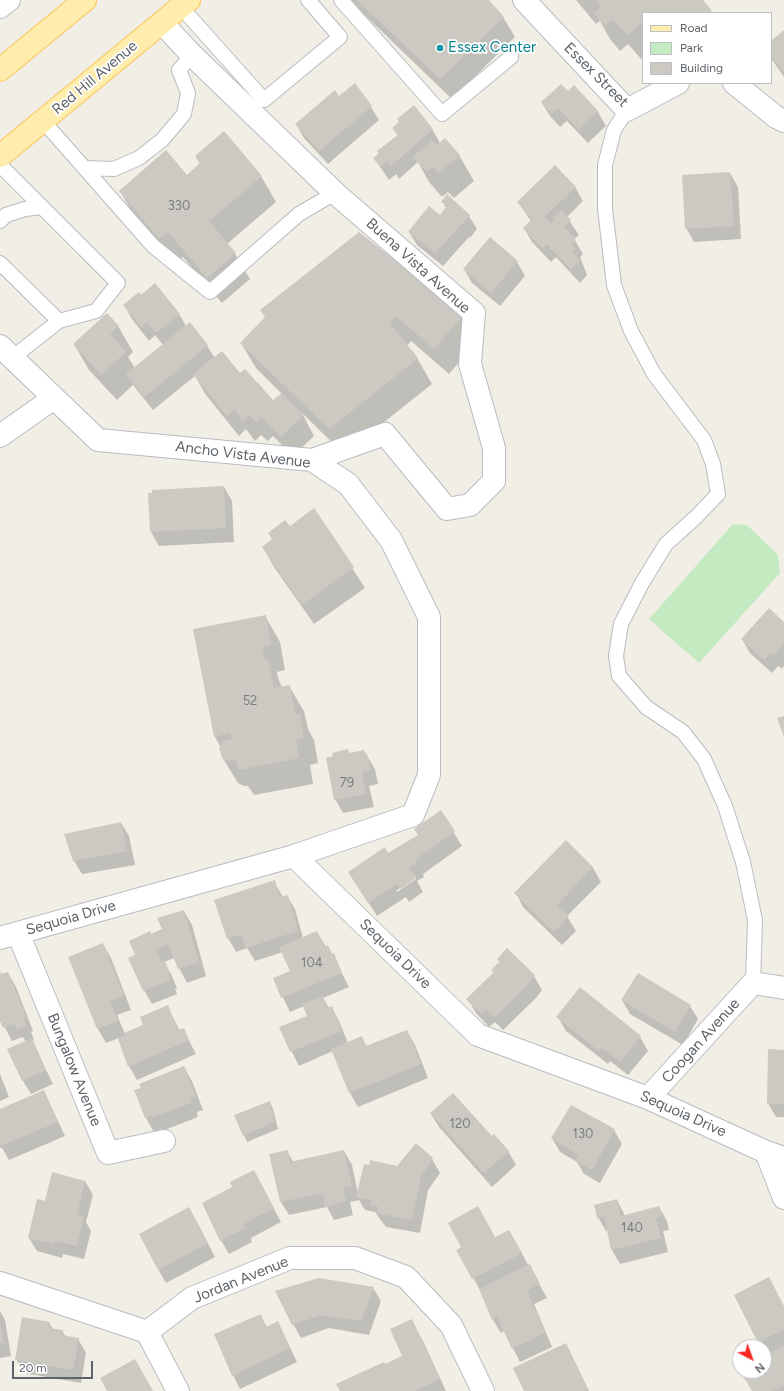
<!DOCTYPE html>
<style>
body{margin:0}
#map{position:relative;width:784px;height:1391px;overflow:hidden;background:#f1eee6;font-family:Figtree,sans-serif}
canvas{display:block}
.legend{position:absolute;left:642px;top:12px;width:130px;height:72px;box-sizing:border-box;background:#fff;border:1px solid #bec1c3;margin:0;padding:5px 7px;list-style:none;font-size:12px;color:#5d6368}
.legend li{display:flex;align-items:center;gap:8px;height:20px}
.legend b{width:20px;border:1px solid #bec1c3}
.north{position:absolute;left:732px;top:1339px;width:40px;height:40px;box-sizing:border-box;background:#fff;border:1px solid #bec1c3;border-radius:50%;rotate:139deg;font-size:11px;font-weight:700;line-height:16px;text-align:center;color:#5d6368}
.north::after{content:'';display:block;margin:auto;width:14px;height:18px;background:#f82925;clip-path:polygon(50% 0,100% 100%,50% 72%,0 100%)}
.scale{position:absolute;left:12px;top:1361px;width:81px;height:18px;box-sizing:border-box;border:2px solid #5d6368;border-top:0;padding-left:5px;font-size:12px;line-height:14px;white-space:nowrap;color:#5d6368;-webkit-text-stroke:3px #fff;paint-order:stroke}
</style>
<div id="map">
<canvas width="784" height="1391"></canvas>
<ul class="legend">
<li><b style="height:5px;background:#ffedad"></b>Road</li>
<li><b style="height:11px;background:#c3eac1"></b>Park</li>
<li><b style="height:11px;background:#ccc9c3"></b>Building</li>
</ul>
<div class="north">N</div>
<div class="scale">20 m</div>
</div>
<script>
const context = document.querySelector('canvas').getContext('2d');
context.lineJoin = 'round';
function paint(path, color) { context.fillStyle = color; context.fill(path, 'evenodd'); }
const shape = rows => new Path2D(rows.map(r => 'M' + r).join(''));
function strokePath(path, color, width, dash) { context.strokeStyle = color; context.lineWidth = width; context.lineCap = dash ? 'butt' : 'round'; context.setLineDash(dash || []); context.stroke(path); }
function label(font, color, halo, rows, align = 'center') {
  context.font = font + ' Figtree,sans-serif'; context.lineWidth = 3.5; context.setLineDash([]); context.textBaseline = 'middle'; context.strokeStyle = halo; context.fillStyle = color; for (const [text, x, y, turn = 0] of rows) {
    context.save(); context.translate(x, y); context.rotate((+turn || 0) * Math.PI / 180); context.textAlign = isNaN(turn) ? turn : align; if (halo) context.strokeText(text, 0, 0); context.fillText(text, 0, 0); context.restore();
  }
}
paint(shape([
 [733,524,747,525,778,555,780,573,699,663,649,619]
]), '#c3eac1');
paint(shape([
 [349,0,488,0,503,17,515,37,452,99],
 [576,0,702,0,712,13,643,13,642,60,628,44,620,51,610,39,600,21,596,24],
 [784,32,784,77,771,58,771,42],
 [574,86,598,112,606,126,588,143,567,121,560,127,550,116,542,103,568,92],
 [339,97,371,107,379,120,328,164,304,138,296,124],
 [394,128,432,129,440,143,459,155,474,181,454,198,448,192,442,197,429,182,418,162,399,179,396,174,389,180,374,158,398,136],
 [196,157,261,176,276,202,227,244,235,254,250,279,222,303,183,257,175,264,135,217,120,191,187,176,200,164],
 [730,173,738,187,741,239,694,242,686,228],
 [575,187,583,201,567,217,579,235,574,239,583,254,580,257,587,275,580,283,556,257,551,262,532,242,524,228,531,221,518,202],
 [443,202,469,216,477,229,470,238,469,237,443,266,417,245,409,232,440,217,446,208],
 [490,239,517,262,525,276,500,306,472,283,464,269],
 [124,305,179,314,186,326,190,324,207,346,215,358,257,385,258,383,273,402,282,394,256,368,241,343,266,318,463,314,478,340,449,374,411,341,407,346,417,358,432,384,344,454,302,413,314,436,293,456,273,436,268,441,261,435,255,441,246,429,239,436,206,395,195,376,153,410,133,385,117,400,89,370,74,344,118,326,133,352,128,357,135,368,163,345,155,335,149,341,132,319],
 [224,487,232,501,234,542,159,546,151,532],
 [314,509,365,588,314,624,274,567,263,547],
 [265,616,280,642,285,670,277,672,278,678,282,687,289,686,304,711,308,729,314,740,318,763,310,765,313,784,254,795,248,786,244,786,238,783,222,757,221,748,215,737],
 [784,623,784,666,782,669,778,666,772,673,750,653,742,639],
 [348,750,350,754,364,751,375,769,378,784,369,786,374,807,343,813,335,799],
 [441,812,462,846,423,874,424,877,417,881,423,892,409,902,406,897,377,916,349,873,388,854,419,835],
 [416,876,416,879,397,892,396,891],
 [121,823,129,836,135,865,82,874,74,861],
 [566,842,593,868,601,882,567,916,576,931,562,945,523,907,516,893],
 [274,882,283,897,287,896,295,909,303,938,317,932,326,947,328,946,349,987,323,998,329,1008,331,1007,339,1021,348,1043,361,1037,367,1047,407,1031,415,1045,428,1078,358,1107,350,1093,333,1051,299,1066,280,1028,309,1016,304,1006,290,1012,274,979,291,972,283,952,255,961,247,948,236,952,228,938],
 [184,911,192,925,206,976,187,983,174,958,164,962,172,976,177,988,175,989,177,994,152,1004,144,990,137,956,151,935,164,929],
 [103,944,111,958,131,1010,117,1015,125,1034,144,1025,167,1006,180,1031,183,1029,196,1054,137,1080,129,1066,119,1038,106,1043,98,1029,70,957],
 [498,959,534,976,542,990,536,998,503,1030,495,1022,489,1027,476,1013,468,999,494,973,493,970,500,962],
 [8,973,16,987,33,1031,31,1032,34,1040,32,1041,53,1084,31,1094,23,1081,26,1042,23,1037,12,1041,2,1022,0,1022,0,974],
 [622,1000,690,1006,698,1019,683,1045,630,1014],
 [558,1017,640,1037,648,1051,628,1075,610,1061,608,1064,566,1031],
 [784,1050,784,1117,776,1117,768,1103],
 [184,1067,192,1081,203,1110,197,1112,198,1117,162,1131,161,1129,154,1132,146,1118,135,1091],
 [0,1074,9,1097,0,1101],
 [44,1091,65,1136,9,1160,2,1148,0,1148,0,1110],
 [270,1102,273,1109,278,1129,247,1142,244,1135],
 [431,1114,508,1151,516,1165,492,1187,439,1127],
 [614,1130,622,1144,600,1183,584,1174,577,1162,560,1152,552,1138],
 [287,1151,294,1163,344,1151,352,1165,358,1194,397,1167,432,1159,440,1173,428,1190,420,1233,386,1227,375,1212,365,1210,359,1200,350,1202,353,1215,334,1220,327,1207,289,1215,281,1202],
 [85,1181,93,1195,86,1222,91,1231,84,1259,63,1254,62,1258,37,1251,29,1238,45,1202],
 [261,1185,281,1222,251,1238,252,1242,229,1254,221,1240,234,1188],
 [617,1200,625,1216,659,1207,667,1221,669,1230,663,1231,668,1252,620,1264,612,1250,608,1231,606,1231,598,1217],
 [197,1222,215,1257,166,1283,158,1269],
 [495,1238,517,1245,547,1298,534,1304,552,1347,520,1362,504,1331,501,1333,493,1320,481,1292,458,1251],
 [373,1288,381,1301,369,1335,329,1328,301,1338,293,1324],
 [735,1296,784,1307,784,1391,753,1391,742,1371,764,1371,764,1357,767,1356,764,1347,762,1347,759,1343],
 [0,1311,5,1320,11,1356,0,1358],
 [260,1315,267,1327,278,1322,297,1362,240,1389,233,1375],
 [411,1321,423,1341,446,1391,341,1391,385,1365,404,1356],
 [49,1322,53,1329,62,1331,66,1337,78,1339,86,1353,81,1383,24,1373,16,1359],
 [566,1344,589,1391,525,1391]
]), '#0003');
paint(shape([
 [357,0,489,0,504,17,440,79],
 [596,0,703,0,712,11,709,13,643,13,643,26,641,23,627,35,613,19,605,26,594,13,601,7],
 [784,30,784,72,771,56,771,41],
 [355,83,372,106,319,151,295,124,335,90,339,96],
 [561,84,568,91,574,85,598,111,579,130,558,108,552,114,541,102],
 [414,105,433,129,391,166,387,161,380,167,373,158,379,154,377,151,398,135,392,128,399,122,397,119],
 [224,131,262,176,209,221,236,253,207,278,168,232,159,239,119,191,166,150,187,175,200,163,195,156],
 [445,138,460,155,439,173,433,167,427,172,413,157,432,140,437,145],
 [555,165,576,187,544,217,551,224,555,219,553,217,561,210,571,220,564,227,576,240,571,244,576,249,572,252,580,261,571,270,547,244,543,249,523,228,532,219,517,202],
 [730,172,734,226,685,229,682,175],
 [447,194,470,215,435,253,408,232,429,206,440,215,447,206,441,202],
 [359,232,464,314,434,349,396,316,390,323,418,358,329,429,240,343,265,317,260,310],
 [490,237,518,261,491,293,463,269],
 [155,283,180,314,176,318,174,315,171,318,172,320,156,333,147,322,141,327,123,305,139,292,141,295],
 [107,313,119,326,110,334,126,352,101,375,73,344],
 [190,322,208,345,144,397,126,374],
 [222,351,240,373,245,369,273,400,282,393,303,415,281,437,261,416,256,422,249,415,243,421,234,409,227,416,193,374],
 [224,486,226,528,150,532,148,493,152,493,152,490],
 [314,508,354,567,302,605,262,547,272,539,268,533,285,520,290,526],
 [769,608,784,622,784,644,773,656,770,653,764,660,741,639],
 [266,615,271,645,263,647,264,659,268,659,274,688,290,685,295,714,300,714,304,738,296,740,299,758,238,770,236,760,229,761,222,757,219,748,223,741,232,739,230,733,214,737,193,629],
 [784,716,784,737,777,718],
 [348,749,349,753,364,750,365,755,367,754,371,770,362,772,366,794,334,800,326,758,333,756,332,753],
 [441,810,455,831,415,860,417,862,409,868,416,878,401,889,397,884,368,903,348,872,385,847,388,853,418,835,414,829],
 [121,822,127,851,73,861,64,834],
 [566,840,593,867,557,905,569,916,554,932,514,893],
 [275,880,280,897,288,895,298,931,246,948,241,934,227,939,214,900],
 [184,910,199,962,178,969,168,944,156,949,161,962,165,961,170,974,168,975,170,980,143,991,128,958,135,955,129,941,150,931,151,934,162,929,157,918],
 [317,931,324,947,328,945,332,954,334,953,342,973,281,998,273,978,290,971,279,947],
 [103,943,124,996,110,1001,118,1021,97,1029,68,957],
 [507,948,535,975,528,984,495,1017,486,1009,481,1014,466,999,494,972,491,970,500,961,497,959],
 [0,970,1,974,8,972,26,1017,24,1018,27,1026,17,1030,15,1023,3,1028,0,1021],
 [638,973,691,1005,675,1032,621,1000],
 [580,987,641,1036,620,1062,602,1048,599,1051,556,1017],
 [323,996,327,1008,332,1006,342,1031,290,1052,279,1027,307,1016,302,1004],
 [168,1005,178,1030,184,1028,189,1040,128,1067,118,1039,125,1035,124,1033,143,1025,140,1017],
 [407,1030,421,1064,349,1093,331,1049,362,1036,366,1046],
 [32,1038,46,1070,22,1081,7,1049],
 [768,1049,784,1050,784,1104,767,1104],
 [184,1066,196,1096,190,1098,191,1103,153,1117,152,1115,145,1118,134,1090,141,1088,139,1084],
 [44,1090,58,1122,0,1146,0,1109],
 [453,1093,492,1136,494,1134,509,1151,484,1173,430,1113],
 [270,1101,274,1122,243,1136,234,1115],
 [571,1105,615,1129,592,1170,575,1160,578,1155,551,1138],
 [416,1143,433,1158,421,1176,412,1220,377,1213,379,1207,370,1205,371,1200,356,1197,364,1164,369,1165,370,1160,397,1166],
 [288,1150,290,1162,344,1150,352,1186,343,1188,346,1201,325,1207,323,1193,280,1202,269,1154],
 [254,1170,274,1208,244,1224,245,1228,220,1241,202,1203,232,1187,230,1182],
 [52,1172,85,1181,77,1215,84,1216,77,1246,55,1241,54,1244,28,1238,37,1199,45,1201],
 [617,1199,621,1216,659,1206,662,1216,656,1218,661,1238,611,1250,604,1216,597,1218,594,1205],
 [478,1206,495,1237,509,1230,522,1253,472,1279,456,1250,461,1247,448,1223],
 [189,1207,208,1243,158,1270,139,1234],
 [530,1264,540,1284,527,1290,545,1333,512,1349,497,1317,492,1320,479,1289],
 [769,1277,784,1306,784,1329,758,1343,734,1295],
 [319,1278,374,1287,361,1321,321,1315,292,1325,275,1291],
 [261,1314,266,1327,278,1321,290,1348,232,1376,214,1334],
 [22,1317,50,1322,49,1328,63,1330,62,1335,79,1338,73,1370,15,1360],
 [412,1319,440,1379,414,1391,340,1391,336,1384,384,1362,385,1364,402,1356,390,1329],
 [0,1323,4,1343,0,1343],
 [566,1343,588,1389,584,1391,524,1391,513,1368],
 [784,1345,784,1385,773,1391,752,1391,740,1371,764,1371,764,1356],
 [135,1359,153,1391,107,1391,100,1378]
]), '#ccc9c3');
const lane = shape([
 [341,0,442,114,511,57],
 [181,7,264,100,340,37,308,0],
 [627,110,614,130,605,165,605,209,614,285,631,331,654,374,704,440,713,464,718,494,696,517,666,544,642,583,621,624,616,656,619,676,646,707,683,732,704,759,725,806,743,862,755,920,753,983],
 [43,121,153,246,210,292,299,214,335,193],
 [0,165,118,283,96,311,59,321,0,263],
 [85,168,114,169,139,158,162,140,184,114,188,93,179,70,192,55],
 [0,221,6,215,25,209,42,207],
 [12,358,59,321]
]);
const street = shape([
 [524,0,627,110,678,83],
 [0,7,9,0],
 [162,23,192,55,335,193,474,313,470,364,494,448,494,481,470,505,447,509,385,434,312,460],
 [734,83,776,117,784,121],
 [0,346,98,440,312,460,348,484,391,540,429,617,429,775,413,815,294,856],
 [0,436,54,398],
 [18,933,108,1153,164,1141],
 [0,938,294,856,478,1035,648,1098,766,1152,784,1158],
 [648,1098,753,983,784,988],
 [766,1152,784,1198],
 [0,1283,147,1332,192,1298,290,1258,355,1258,406,1277,451,1325,483,1391],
 [147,1332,178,1391]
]);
const primary = shape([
 [0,70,85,0],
 [0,156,189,0]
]);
strokePath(lane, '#b8bcc1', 16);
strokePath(street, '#b8bcc1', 24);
strokePath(primary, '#fdc353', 24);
strokePath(lane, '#fff', 14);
strokePath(street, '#fff', 22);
strokePath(primary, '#ffedad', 22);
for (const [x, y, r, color] of [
 [440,48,4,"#0f9aa8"]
]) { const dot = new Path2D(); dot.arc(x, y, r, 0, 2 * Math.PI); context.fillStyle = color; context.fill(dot); strokePath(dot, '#fff', 1.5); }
label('13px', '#797c7f', null, [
 ["330",179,206],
 ["52",250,701],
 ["79",347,783],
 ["104",312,963],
 ["120",460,1124],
 ["130",583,1134],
 ["140",632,1228]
]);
label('15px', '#0d838f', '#fff', [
 ["Essex Center",448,48]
], 'left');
label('15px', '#5d6368', '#fff', [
 ["Essex Street",596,75,45],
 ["Red Hill Avenue",95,78,-40],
 ["Buena Vista Avenue",418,266,42],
 ["Ancho Vista Avenue",243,455,7],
 ["Sequoia Drive",71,918,-16],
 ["Sequoia Drive",395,954,44],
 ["Coogan Avenue",701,1041,-48],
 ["Bungalow Avenue",74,1070,68],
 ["Sequoia Drive",683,1114,24],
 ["Jordan Avenue",241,1280,-22]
]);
</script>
